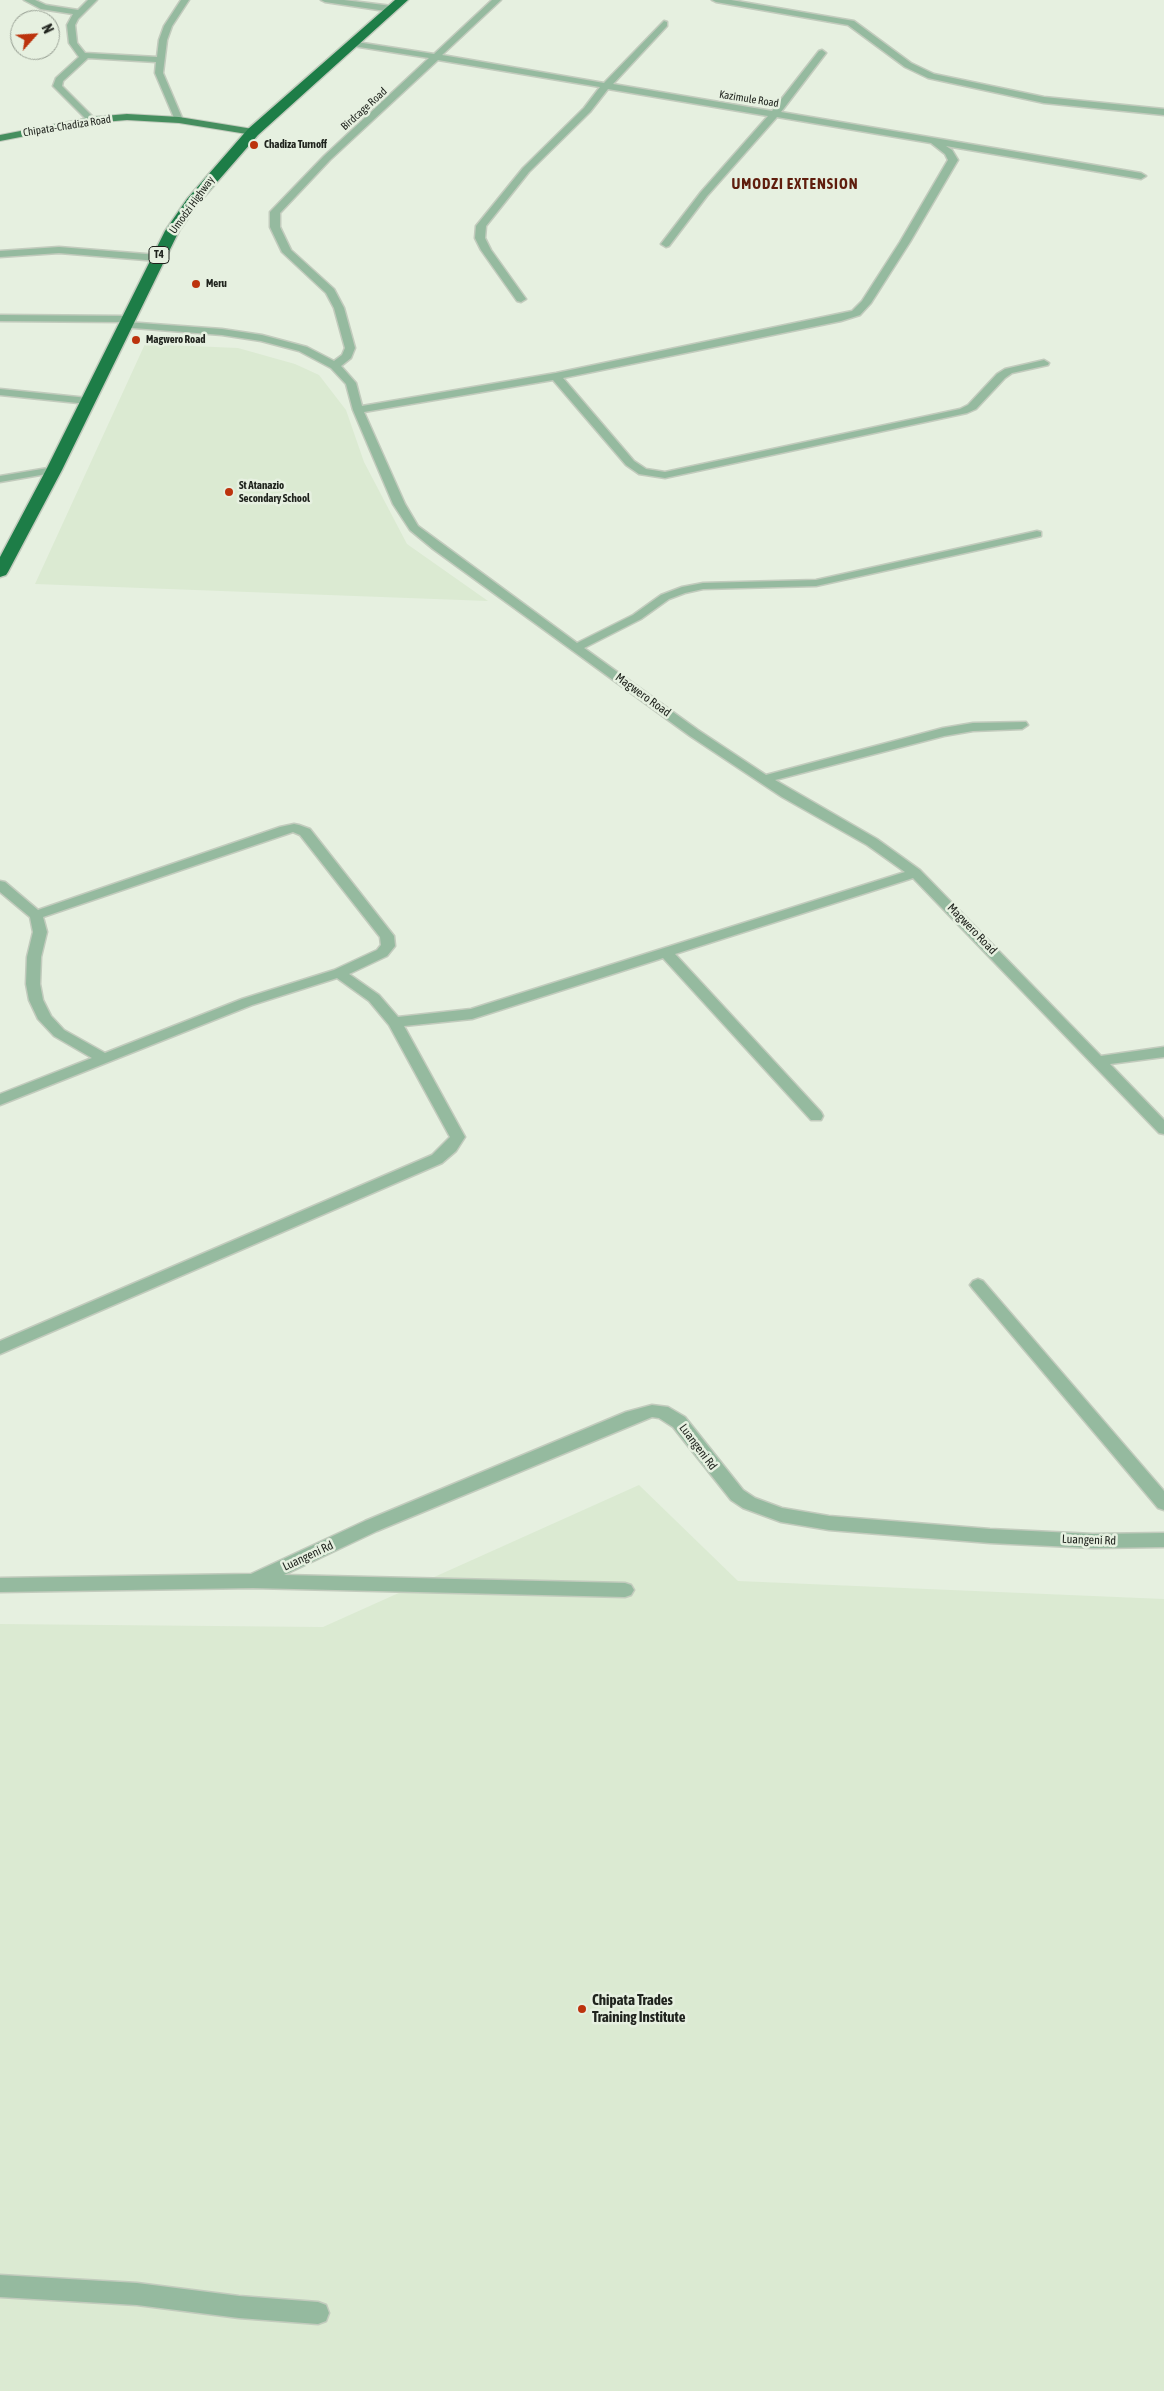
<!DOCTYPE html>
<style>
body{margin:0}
#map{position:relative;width:1164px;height:2391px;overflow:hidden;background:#e6f0e0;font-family:"Asap Condensed",sans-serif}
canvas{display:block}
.north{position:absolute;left:10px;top:10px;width:50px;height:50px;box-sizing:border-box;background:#e6f0e0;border:1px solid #969e92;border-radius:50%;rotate:64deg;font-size:14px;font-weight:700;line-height:20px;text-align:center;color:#1f231d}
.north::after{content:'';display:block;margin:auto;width:18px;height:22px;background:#bc330d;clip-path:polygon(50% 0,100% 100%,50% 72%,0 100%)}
</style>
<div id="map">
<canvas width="1164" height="2391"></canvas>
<div class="north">N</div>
</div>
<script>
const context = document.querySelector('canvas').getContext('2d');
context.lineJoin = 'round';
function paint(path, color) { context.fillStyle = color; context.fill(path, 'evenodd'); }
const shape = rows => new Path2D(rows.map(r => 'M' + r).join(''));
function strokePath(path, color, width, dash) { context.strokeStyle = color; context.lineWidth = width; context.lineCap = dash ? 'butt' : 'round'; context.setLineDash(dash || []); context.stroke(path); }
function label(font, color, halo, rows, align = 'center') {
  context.font = font + ' "Asap Condensed",sans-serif'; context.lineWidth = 5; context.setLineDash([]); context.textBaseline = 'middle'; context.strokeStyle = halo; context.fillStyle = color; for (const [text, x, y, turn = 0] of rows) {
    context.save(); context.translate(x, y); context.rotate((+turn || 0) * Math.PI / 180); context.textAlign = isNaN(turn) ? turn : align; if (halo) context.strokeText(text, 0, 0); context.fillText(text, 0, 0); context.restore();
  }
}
paint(shape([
 [145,344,238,348,295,364,319,375,346,410,364,462,407,544,488,601,35,584],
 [639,1485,738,1581,1164,1599,1164,2391,0,2391,0,1624,323,1627]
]), '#dbead2');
const minor = shape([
 [24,0,35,0,46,5,78,10,88,0,97,0,78,19,75,25,77,43,85,53,157,57,159,40,164,26,181,0,189,0,172,26,167,40,163,73,183,120,182,122,175,120,155,73,156,62,88,58,63,81,62,86,96,120,89,122,53,86,56,78,79,57,69,43,67,25,73,14,41,9,24,0],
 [321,0,344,0,392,6,396,9,392,12,325,2,321,0],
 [492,0,501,0,442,55,604,83,664,21,667,22,667,26,613,84,772,111,819,51,822,50,826,53,781,112,1141,173,1146,176,1141,179,946,146,952,150,958,160,910,242,871,303,860,315,841,321,563,378,634,461,646,469,665,472,960,409,968,405,997,374,1005,369,1044,360,1049,363,1048,365,1012,373,1005,378,976,409,967,413,665,478,639,474,626,465,553,380,364,412,405,504,418,526,577,643,633,615,661,595,682,587,703,583,816,580,1037,531,1041,532,1041,536,1037,537,816,586,703,589,685,593,669,599,641,619,584,648,698,730,766,775,943,728,973,723,1026,722,1028,725,1022,729,973,731,944,736,775,780,877,839,920,870,1101,1056,1164,1047,1164,1057,1110,1064,1164,1120,1164,1134,1159,1133,913,878,675,954,821,1112,823,1116,821,1120,811,1120,663,958,472,1019,404,1026,465,1137,456,1151,442,1163,0,1354,0,1341,432,1155,450,1137,389,1025,369,1001,337,978,252,1005,0,1105,0,1094,92,1058,54,1036,38,1019,29,1000,26,984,27,957,33,932,30,917,0,892,0,881,5,882,38,910,280,827,294,824,299,825,310,829,394,936,395,946,387,956,349,974,379,995,398,1017,471,1009,905,872,867,845,782,797,690,736,433,549,410,530,393,504,353,410,346,384,331,368,299,351,261,341,222,335,121,327,120,325,125,322,0,321,0,315,128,316,133,319,126,322,222,329,262,335,307,347,334,361,342,355,345,348,334,308,326,293,282,252,270,227,270,212,324,156,429,58,353,46,350,45,350,41,434,54,492,0],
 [438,60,600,87,584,108,523,168,476,226,475,238,481,250,517,301,521,302,526,299,491,250,485,238,486,226,529,172,590,112,608,89,768,116,701,192,661,244,666,247,669,246,707,196,777,117,931,143,945,154,948,160,900,242,862,301,852,311,556,373,362,406,356,383,341,366,351,358,355,348,344,308,334,289,291,250,280,227,280,213,330,160,438,60],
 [293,832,300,835,380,937,381,945,377,950,334,970,242,999,105,1053,64,1030,51,1016,43,1000,40,984,41,957,47,932,43,917,293,832],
 [712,0,731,0,854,21,911,63,934,74,1044,97,1164,109,1164,115,1044,103,928,78,905,67,848,25,716,2,712,0],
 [59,247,158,255,163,258,158,261,59,253,0,257,0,251,59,247],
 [0,389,88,398,93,401,88,404,0,395,0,389],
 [54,467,59,470,58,472,0,482,0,476,54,467],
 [978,1279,983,1281,1164,1491,1164,1510,1158,1508,973,1289,970,1285,973,1281,978,1279],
 [652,1405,668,1407,685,1417,743,1490,755,1498,782,1508,829,1516,990,1529,1093,1534,1164,1533,1164,1547,1093,1548,990,1543,829,1530,781,1522,743,1508,731,1500,673,1427,659,1418,652,1417,377,1531,284,1575,625,1583,631,1585,634,1590,631,1595,625,1597,253,1588,0,1592,0,1578,251,1574,365,1521,626,1412,652,1405],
 [0,2275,137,2283,239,2296,318,2302,326,2305,329,2313,326,2321,318,2324,239,2318,137,2305,0,2297,0,2275]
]);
const major = shape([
 [127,114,179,117,253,129,259,132,253,135,179,123,127,120,92,123,0,141,0,135,92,117,127,114]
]);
const highway = shape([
 [395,0,408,0,258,135,197,205,179,231,62,470,8,572,6,575,0,577,0,557,46,470,165,231,187,199,248,129,395,0]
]);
strokePath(minor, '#c2cbbd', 3);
strokePath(major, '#c2cbbd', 2);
strokePath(highway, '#c2cbbd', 3);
paint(minor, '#95ba9f');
paint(major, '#458e5e');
paint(highway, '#1d7d47');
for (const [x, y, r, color] of [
 [254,145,5,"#bc330d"],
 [196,284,5,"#bc330d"],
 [136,340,5,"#bc330d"],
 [229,492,5,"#bc330d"],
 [582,2009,5,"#bc330d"]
]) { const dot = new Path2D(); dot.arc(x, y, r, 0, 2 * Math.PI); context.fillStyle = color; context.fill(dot); strokePath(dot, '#e6f0e0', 2); }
label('11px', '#1f231d', '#e6f0e0', [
 ["Kazimule Road",749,99,9],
 ["Birdcage Road",364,109,-42],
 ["Chipata-Chadiza Road",67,126,-9],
 ["Umodzi Highway",192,205,-54]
]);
label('bold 11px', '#1f231d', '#e6f0e0', [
 ["Chadiza Turnoff",264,145],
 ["Meru",206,284],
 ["Magwero Road",146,340],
 ["St Atanazio",239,486],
 ["Secondary School",239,499]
], 'left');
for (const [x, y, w] of [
 [159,255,20]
]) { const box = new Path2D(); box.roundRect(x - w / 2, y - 8.5, w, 17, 4); context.fillStyle = '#e6f0e0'; context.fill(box); strokePath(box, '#1f231d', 1); }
label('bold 11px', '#1f231d', null, [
 ["T4",159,255]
]);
label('12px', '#1f231d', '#e6f0e0', [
 ["Magwero Road",643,695,36],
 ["Magwero Road",972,929,46],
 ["Luangeni Rd",698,1447,53],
 ["Luangeni Rd",1089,1540,2],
 ["Luangeni Rd",308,1556,-25]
]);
context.letterSpacing = '1px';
label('bold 15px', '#5f1d0d', '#e6f0e0', [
 ["UMODZI EXTENSION",795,184]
]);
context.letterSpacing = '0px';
label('bold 15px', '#1f231d', '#e6f0e0', [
 ["Chipata Trades",592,2000],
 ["Training Institute",592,2017]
], 'left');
</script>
